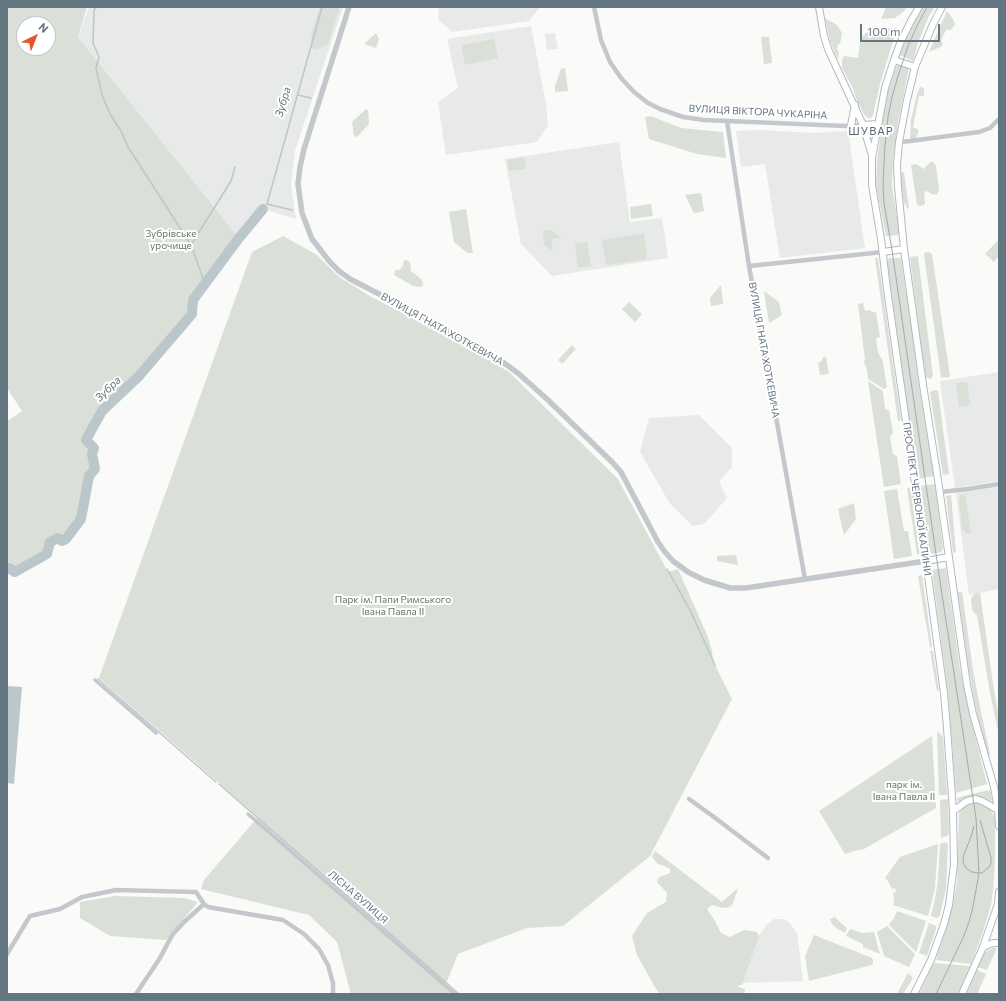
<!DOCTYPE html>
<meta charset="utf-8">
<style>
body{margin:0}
#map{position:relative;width:1006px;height:1001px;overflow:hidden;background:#fafaf8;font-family:Commissioner,sans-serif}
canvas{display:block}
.frame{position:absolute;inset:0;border:8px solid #657683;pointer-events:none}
.north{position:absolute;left:16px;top:16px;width:40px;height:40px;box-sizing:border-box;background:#fff;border:1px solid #c1c8cd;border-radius:50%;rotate:43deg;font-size:11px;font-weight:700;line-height:16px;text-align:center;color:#657683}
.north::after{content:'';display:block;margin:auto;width:14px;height:18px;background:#e4572e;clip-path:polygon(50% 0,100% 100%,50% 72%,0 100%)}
.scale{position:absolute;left:860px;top:24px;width:80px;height:18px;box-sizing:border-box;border:2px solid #657683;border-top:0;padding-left:5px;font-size:12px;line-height:14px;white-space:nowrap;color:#657683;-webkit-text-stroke:3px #fff;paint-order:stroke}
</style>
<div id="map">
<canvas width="1006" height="1001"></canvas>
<div class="frame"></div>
<div class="north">N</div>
<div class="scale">100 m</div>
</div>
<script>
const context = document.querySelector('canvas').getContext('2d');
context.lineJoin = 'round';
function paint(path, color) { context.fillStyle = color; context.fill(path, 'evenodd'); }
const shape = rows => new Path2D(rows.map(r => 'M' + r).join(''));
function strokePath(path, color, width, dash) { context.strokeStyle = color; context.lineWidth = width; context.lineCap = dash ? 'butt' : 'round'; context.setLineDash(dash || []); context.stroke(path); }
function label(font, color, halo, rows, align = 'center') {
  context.font = font + ' Commissioner,sans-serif'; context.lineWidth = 4; context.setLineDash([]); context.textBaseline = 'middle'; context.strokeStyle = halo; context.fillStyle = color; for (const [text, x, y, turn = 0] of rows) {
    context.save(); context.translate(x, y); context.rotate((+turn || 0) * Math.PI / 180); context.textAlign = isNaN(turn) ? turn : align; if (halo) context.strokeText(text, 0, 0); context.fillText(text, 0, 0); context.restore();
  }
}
paint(shape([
 [89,7,343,7,295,151,291,185,296,219,266,210,239,238,78,37],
 [440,7,540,7,529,21,452,32,438,19,439,8],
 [531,26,546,104,548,125,537,142,446,155,438,102,458,88,447,39],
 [555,33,558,49,547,50,545,34],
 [759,130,813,133,848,131,865,248,780,258,765,164,741,167,736,131],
 [619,142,630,222,662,218,668,258,552,276,521,244,505,159],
 [999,372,999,481,955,488,940,381],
 [699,415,732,448,732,467,719,481,727,498,704,524,693,526,670,504,640,452,649,418],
 [999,487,999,589,969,595,956,493],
 [774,919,782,919,789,922,797,933,803,981,742,983,759,936,767,924]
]), '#e8e9e9');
paint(shape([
 [7,7,87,7,78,37,239,238,193,300,192,314,139,376,102,411,86,440,94,448,92,454,95,469,89,476,81,519,66,539,62,541,58,538,50,542,47,554,15,572,9,568,7,569,7,421,22,411,7,388],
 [24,24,48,24,48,48,24,48],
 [320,7,340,7,328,44,317,50,312,48,311,44,312,32],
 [886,7,907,7,903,12,895,18,881,19],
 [923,7,935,7,929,16,918,43,913,61,900,55,907,37],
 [947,11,953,19,955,24,952,29,949,30,946,30,941,40,943,44,941,47,929,52],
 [825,18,837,25,842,33,840,44,838,44,837,50,839,51,838,60,830,41],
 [897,28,880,84,873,115,871,118,868,118,864,114,857,101,853,88,842,68,842,60,844,56,858,58,860,43,863,36,866,33,876,29],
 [376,33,379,39,376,48,364,44],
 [761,37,769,37,772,63,764,64],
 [494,39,498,58,465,65,461,45],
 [897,65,909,68,898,123,893,159,892,186,900,235,886,236,876,185,877,160,886,99,894,73],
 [565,68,568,91,555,92,555,86,561,69],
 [920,87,921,87,924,89,924,96,919,96,913,127,919,130,916,138,914,140,911,140,910,137,911,120,917,94],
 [366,109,368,110,369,124,358,136,354,137,352,122],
 [651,116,681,128,723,132,726,158,697,154,649,139,645,117],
 [524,157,526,169,509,171,507,160],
 [930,162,933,162,936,166,939,191,936,195,931,194,929,192,924,191,925,204,921,206,917,205,911,165,916,164,924,169],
 [902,172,904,173,909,208,907,209,906,205,904,203,902,191,901,183,901,173],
 [701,193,704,211,694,213,685,195],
 [651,204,653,216,631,219,630,207],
 [466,209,473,253,467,253,454,242,449,212],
 [550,230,562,238,551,239,553,251,544,245,543,230],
 [644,233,647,259,606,265,602,240],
 [283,236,317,255,339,277,370,296,465,346,509,372,618,479,668,572,678,569,708,637,712,651,713,661,732,699,650,856,563,926,527,928,458,954,445,986,454,994,351,994,337,942,309,915,201,889,204,880,258,817,99,678,252,252],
 [999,239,999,256,994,262,985,254],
 [587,242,591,266,578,268,575,244],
 [926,252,928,252,932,254,950,376,948,378,941,377,924,254],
 [918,256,933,376,930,379,925,377,910,257],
 [875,258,878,258,901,420,898,421],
 [889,258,901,258,905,287,909,301,918,380,934,476,917,479,887,262],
 [404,260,406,260,410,262,411,272,414,273,422,280,423,285,421,287,413,286,394,275,395,270,399,270,403,266],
 [720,286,721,286,723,304,711,306,710,298],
 [764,291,779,302,782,315,769,323],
 [629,302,642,314,635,322,622,309],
 [863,303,865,311,870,310,872,312,876,312,880,337,876,338,878,352,881,358,882,358,887,387,884,389,868,379,867,370,864,362,865,359,858,304],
 [572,345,576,349,562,364,558,360],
 [823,357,826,357,829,374,820,375,818,363,822,361],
 [868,381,883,391,885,409,889,410,893,433,890,437,893,454,897,456,901,484,884,487],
 [967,382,970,405,959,407,956,383],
 [934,390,938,391,949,474,943,475,930,392],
 [935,484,943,549,941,552,932,554,929,550,919,486],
 [912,487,920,554,917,554,907,488],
 [897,489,904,531,908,531,912,556,894,559,884,491],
 [962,494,964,495,966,498,970,529,972,529,972,532,970,533,967,534,962,529,959,500,960,496],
 [951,495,956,552,953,553,946,496],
 [854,503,856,519,844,535,838,509],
 [736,555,738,565,717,561,717,556],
 [946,568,960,669,970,716,987,784,956,793,948,693,932,570],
 [922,575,932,647,930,647,918,576],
 [958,592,962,592,973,670,981,712,990,754,989,756,987,754,977,713,969,671],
 [980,593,993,684,999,718,999,736,990,693,977,615,974,613,972,609,971,599,974,594],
 [930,651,933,651,939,690,938,691,937,691],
 [937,732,939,733,943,737,947,795,939,795],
 [932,736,936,808,864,849,854,851,845,854,819,811],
 [990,790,992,800,991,801,981,797,972,797,965,799,958,802,957,798,971,794],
 [948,799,949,833,947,836,941,838,940,800],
 [972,803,978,803,984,805,991,810,995,818,995,861,993,890,991,905,983,932,971,964,936,960,953,905,957,883,959,813,962,808],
 [946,842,948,844,946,888,940,915,937,918,931,916,935,899,938,880,940,844],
 [938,844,936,873,935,888,928,916,893,905,894,900,893,893,896,892,895,888,892,889,888,881,885,878,900,857],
 [655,851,722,902,738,888,737,892,732,905,730,907,722,908,712,905,707,909,715,921,721,933,730,937,744,930,757,932,759,936,742,985,739,985,738,987,745,989,744,994,660,994,656,989,637,955,632,936,647,913,666,902,667,893,657,882,658,878,670,873,670,869,664,866,658,864,655,861,652,856],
 [115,896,184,898,198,902,166,940,110,936,80,918,80,902],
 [897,911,926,921,916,952,889,925,894,918],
 [835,917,841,923,847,928,845,933,836,928,832,924,830,919],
 [929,923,934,925,936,926,936,929,927,956,919,953],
 [887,926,915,954,909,967,884,956,877,932],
 [850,929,862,933,874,932,880,954,863,947,863,944,846,936],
 [814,935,872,958,873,960,873,963,872,965,809,981,805,956],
 [993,948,997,948,987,970,977,967,983,955,987,951],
 [934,963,970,966,958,994,919,994],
 [977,970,986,974,977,994,967,994],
 [908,973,913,978,903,994,897,994]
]), '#dadfd7');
paint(shape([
 [7,686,22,687,14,784,7,783]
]), '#bbc7cb');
strokePath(shape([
 [96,7,94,10,93,43,99,57,96,68,102,95,110,114,121,131,128,147,191,245,205,284],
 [298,95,311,98],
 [292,210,267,204,322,7],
 [191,245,231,181,235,167],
 [667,569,690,610,715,665],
 [98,679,216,782],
 [219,784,459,994]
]), '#bbc7cb', 1.5);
strokePath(shape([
 [7,569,9,568,15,572,47,554,50,542,58,538,62,541,66,539,81,519,89,476,95,469,92,454,94,448,86,440,102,411,139,376,192,314,193,300,239,238,263,209]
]), '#bbc7cb', 10);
const secondary = shape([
 [819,7,824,36,828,49,863,125,872,156],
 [942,7,933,24,915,67,907,100,899,142,897,165,898,187,904,249,923,385,938,480,967,685,973,714,994,787,998,810,999,826],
 [894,60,915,67],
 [851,125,855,105],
 [863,125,878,124],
 [883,252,904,249],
 [926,561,949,557],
 [953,811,967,801,976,799,982,801,998,810],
 [983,947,993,943,999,943],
 [914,994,931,960,944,924,949,905,954,864,953,811,947,728,944,693,926,561,887,289,881,239,872,185,872,158,885,88,894,60,901,41,911,21,919,7],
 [962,994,983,947,998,904,999,892]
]);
strokePath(secondary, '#b3babf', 8);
strokePath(shape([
 [95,680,156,733],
 [248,814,455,994]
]), '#c3c8cc', 3.5);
strokePath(shape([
 [594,7,601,40,610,62,621,78,634,92,648,103,660,109,683,117,704,120,845,126,863,125],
 [727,121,749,266,805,579],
 [899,142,910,141,979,132,990,128,999,119],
 [749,266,778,263,883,252],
 [940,492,968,489,999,484],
 [689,799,714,817,768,858],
 [7,954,30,916,60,909,82,897,116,890,196,892,204,904,208,907,283,920,304,934,319,949,328,965,333,983,333,994],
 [136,994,160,958,170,939,173,934,184,922,204,904]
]), '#c3c8cc', 4.5);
strokePath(shape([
 [349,7,304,149,300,167,298,184,302,213,312,239,330,262,339,271,350,279,437,324,496,357,519,374,548,400,612,462,621,472,658,542,665,552,673,561,688,572,704,580,730,588,746,588,926,561]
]), '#c3c8cc', 5.5);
strokePath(secondary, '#fff', 6);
strokePath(shape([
 [927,7,918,24,908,46,898,76,892,97,888,117,885,145,883,186,884,203,892,250,938,568,976,818,979,873,973,907,969,922,963,938,936,994],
 [974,826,971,837,964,854,963,859,964,865,967,869,972,872,979,873,982,873,988,868,991,864,991,858,980,820]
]), '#a2aab0', 1);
label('10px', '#657683', '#fff', [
 ["ВУЛИЦЯ ВІКТОРА ЧУКАРІНА",758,112,3],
 ["ВУЛИЦЯ ГНАТА ХОТКЕВИЧА",442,329,29],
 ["ВУЛИЦЯ ГНАТА ХОТКЕВИЧА",764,350,80],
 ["ПРОСПЕКТ ЧЕРВОНОЇ КАЛИНИ",917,499,82],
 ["ЛІСНА ВУЛИЦЯ",358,897,41]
]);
label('10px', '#687a64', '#fff', [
 ["Зубрівське",171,234],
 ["урочище",171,246],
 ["Парк ім. Папи Римського",393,600],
 ["Івана Павла ІІ",393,612],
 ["парк ім.",904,785],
 ["Івана Павла II",904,797]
]);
label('italic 11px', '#60757c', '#fff', [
 ["Зубра",283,102,-74],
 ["Зубра",108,389,-44]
]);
context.letterSpacing = '1px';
label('11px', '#57646e', '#fff', [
 ["ШУВАР",871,131]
]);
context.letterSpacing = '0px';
</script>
